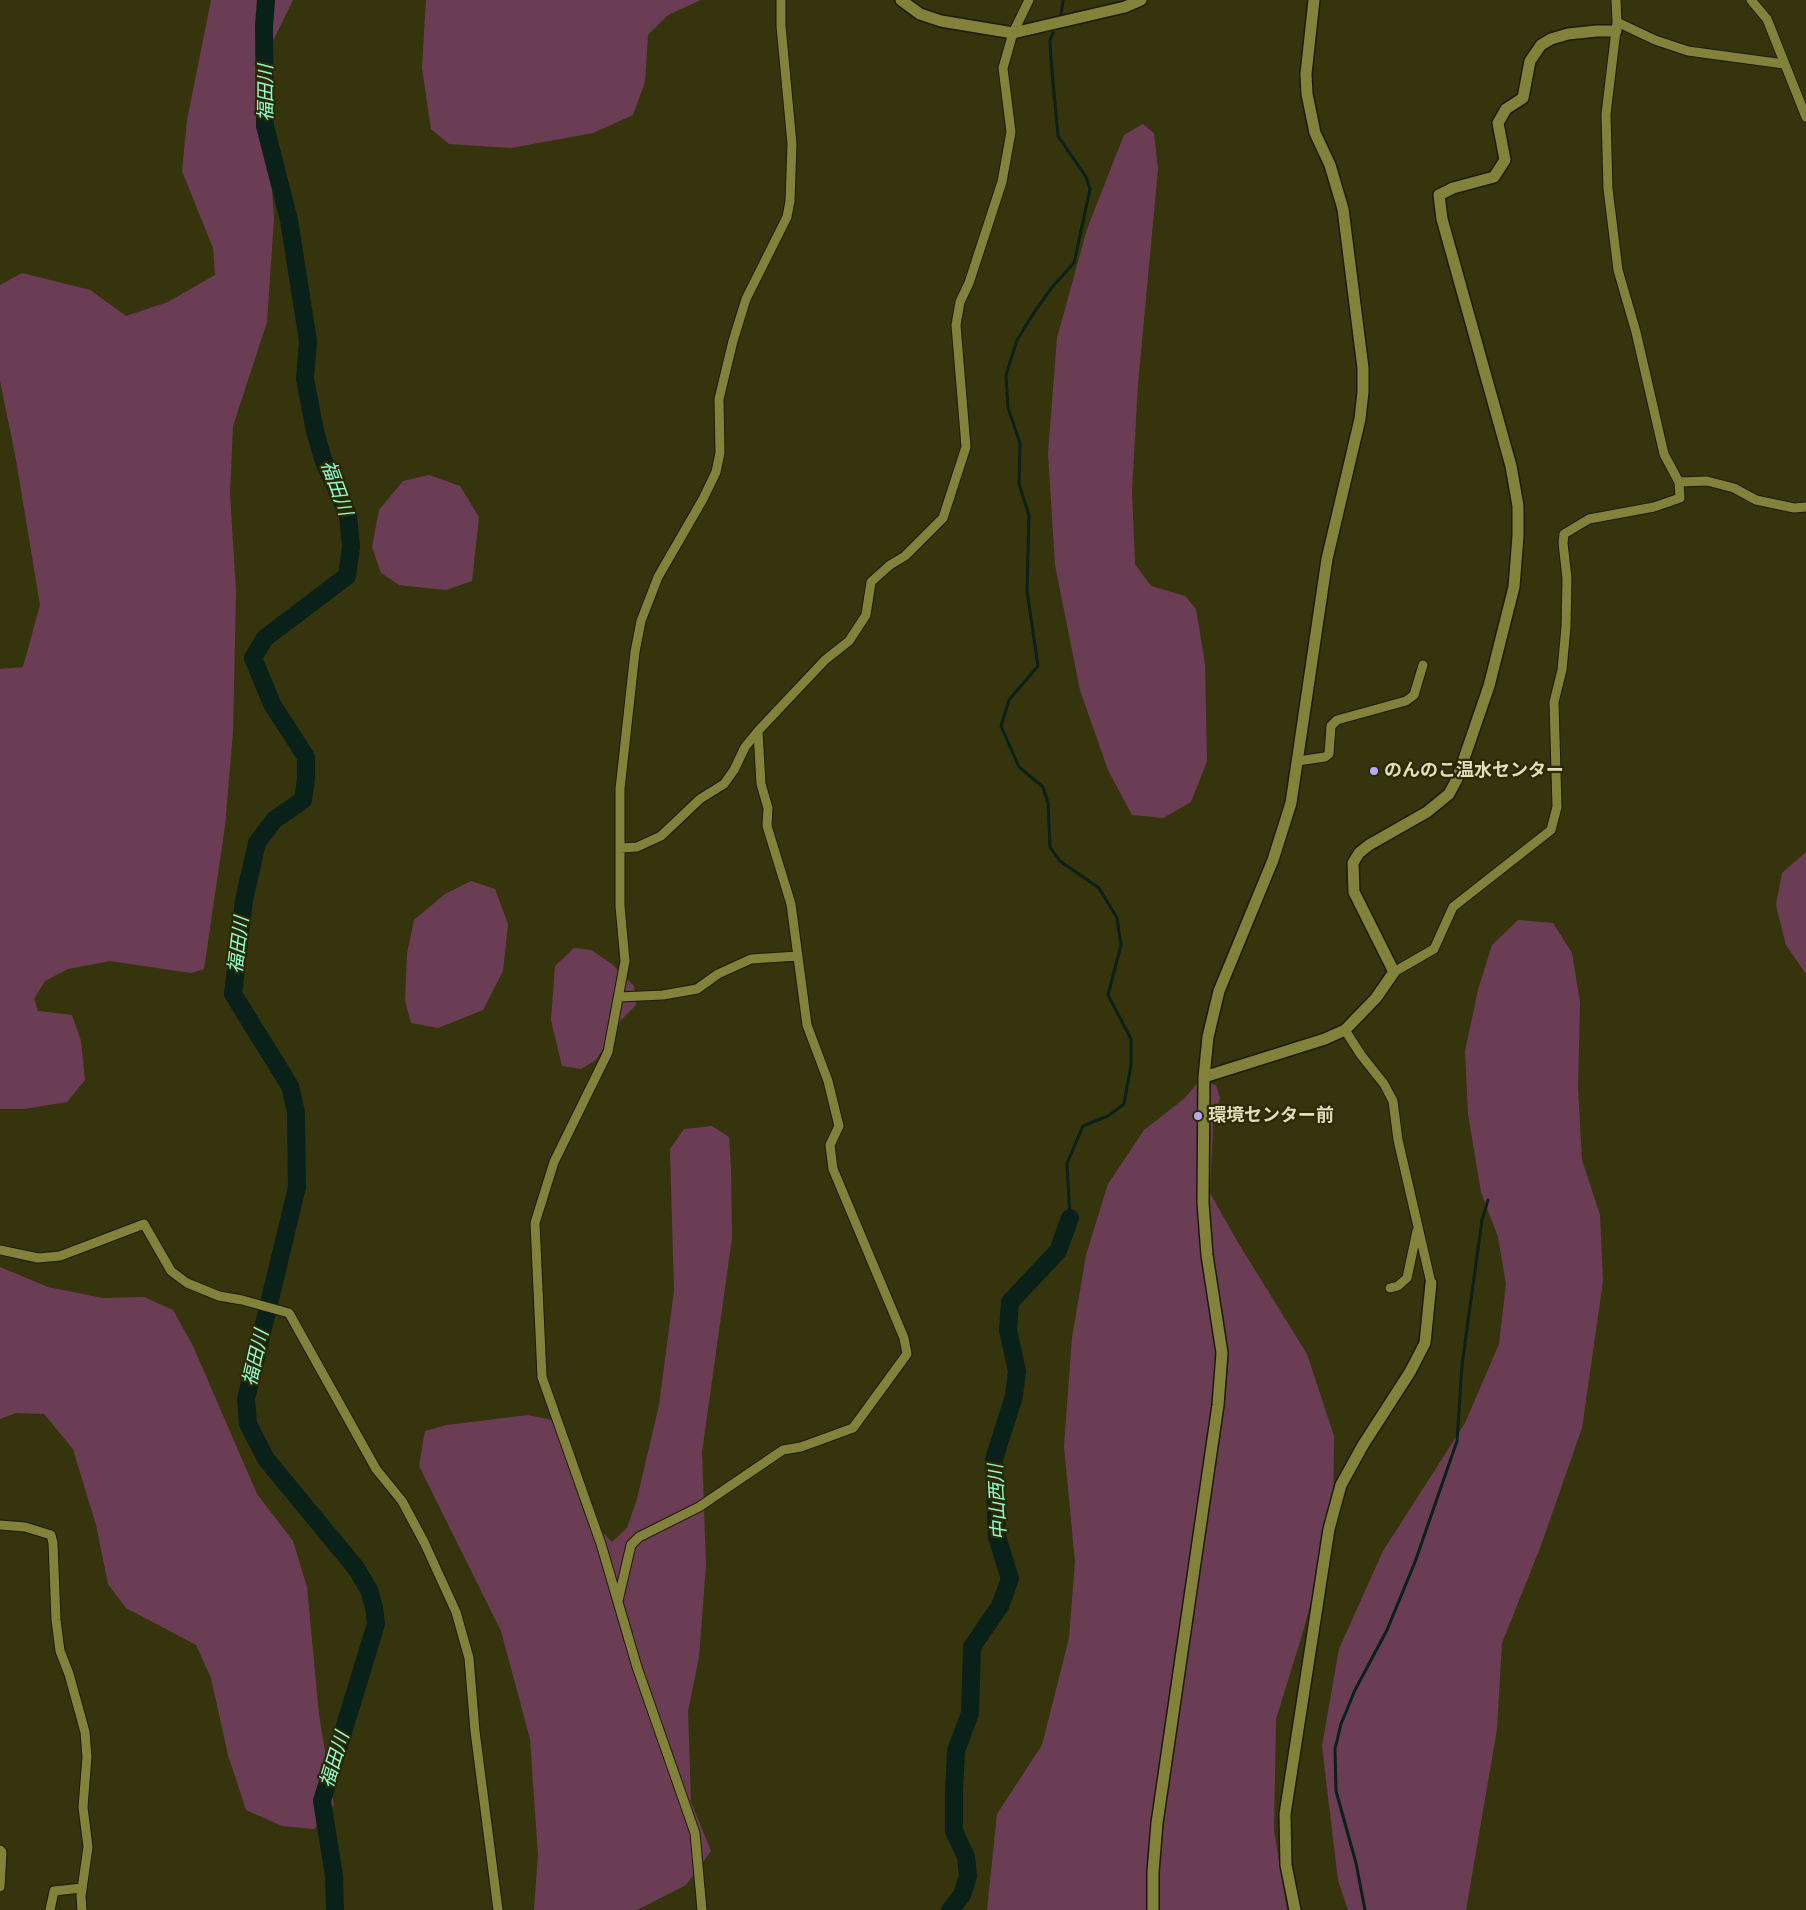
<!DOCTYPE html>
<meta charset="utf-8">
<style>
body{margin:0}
canvas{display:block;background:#35340d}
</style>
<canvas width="1806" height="1910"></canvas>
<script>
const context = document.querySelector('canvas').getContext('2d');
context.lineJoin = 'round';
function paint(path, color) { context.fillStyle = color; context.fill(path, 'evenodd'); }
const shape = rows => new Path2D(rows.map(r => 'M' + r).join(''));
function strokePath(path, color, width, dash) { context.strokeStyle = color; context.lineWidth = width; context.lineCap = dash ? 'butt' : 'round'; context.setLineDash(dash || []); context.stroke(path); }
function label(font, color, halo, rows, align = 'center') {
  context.font = font + ' Quicksand,"Noto Sans JP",sans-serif'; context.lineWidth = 4.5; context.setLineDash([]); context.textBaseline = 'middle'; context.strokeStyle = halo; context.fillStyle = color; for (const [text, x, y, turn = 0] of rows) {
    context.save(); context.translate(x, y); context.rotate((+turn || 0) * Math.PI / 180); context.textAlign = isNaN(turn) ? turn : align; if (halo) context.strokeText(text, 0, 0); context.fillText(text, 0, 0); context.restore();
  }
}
paint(shape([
 [211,0,293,0,271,45,267,116,274,218,267,322,233,426,230,493,236,592,233,732,225,826,204,969,191,973,110,961,68,969,45,981,34,999,38,1011,72,1015,81,1041,85,1080,67,1102,24,1109,0,1109,0,669,23,667,40,605,15,454,0,381,0,285,22,273,90,290,126,316,168,302,215,275,213,248,182,171,187,120],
 [426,0,701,0,668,15,648,35,645,82,633,115,593,133,511,148,449,144,431,129,422,68],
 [1143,124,1154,133,1158,169,1138,384,1132,491,1135,564,1151,586,1185,596,1196,609,1205,664,1207,761,1191,802,1163,818,1132,815,1108,770,1080,690,1055,565,1048,453,1057,338,1087,229,1124,135],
 [429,475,460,486,479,517,472,581,446,590,399,585,381,573,372,547,379,510,403,481],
 [1806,852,1806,974,1786,945,1776,905,1782,873],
 [471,881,495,889,508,924,503,971,483,1010,438,1028,411,1023,405,1001,407,954,414,920,445,894],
 [1518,920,1553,923,1572,953,1580,1003,1578,1088,1582,1160,1600,1215,1603,1281,1582,1428,1540,1548,1502,1643,1497,1729,1466,1910,1348,1910,1338,1880,1322,1746,1339,1649,1383,1551,1465,1423,1499,1344,1506,1284,1498,1237,1481,1192,1468,1114,1465,1051,1478,990,1492,945],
 [574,948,591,950,612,964,634,986,636,1005,621,1020,596,1060,581,1069,562,1066,551,1020,555,966],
 [1199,1081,1216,1085,1220,1098,1213,1126,1210,1193,1237,1241,1307,1354,1334,1436,1333,1522,1302,1635,1276,1719,1274,1830,1287,1910,987,1910,997,1814,1042,1745,1069,1638,1075,1562,1064,1446,1072,1338,1086,1255,1108,1184,1144,1130,1185,1098],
 [712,1126,729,1137,731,1168,732,1238,702,1452,706,1565,699,1657,688,1711,691,1802,711,1851,686,1885,637,1910,534,1910,538,1855,530,1739,501,1631,419,1466,425,1431,447,1425,528,1415,557,1421,595,1525,612,1542,627,1528,637,1499,659,1405,674,1291,670,1149,684,1129],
 [0,1267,48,1287,103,1298,144,1297,173,1310,193,1346,257,1494,293,1541,307,1587,319,1715,334,1805,314,1829,282,1826,246,1810,228,1755,211,1678,196,1645,126,1608,108,1584,96,1525,73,1449,44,1414,16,1413,0,1419]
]), '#6b3d55');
strokePath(shape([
 [1061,15,1063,0],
 [1053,33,1050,40,1051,60,1058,136,1086,177,1090,189,1074,263,1053,286,1035,311,1017,340,1006,375,1008,408,1020,443,1019,484,1029,515,1027,591,1038,666,1009,700,1001,726,1019,767,1043,787,1048,803,1050,847,1060,861,1099,888,1117,918,1121,945,1108,995,1131,1039,1131,1065,1124,1104,1108,1116,1083,1126,1067,1163,1070,1218],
 [1365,1910,1356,1863,1336,1791,1335,1749,1341,1724,1355,1690,1387,1630,1415,1562,1457,1441,1462,1365,1482,1220,1488,1200]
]), '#092119', 3);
strokePath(shape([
 [266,0,264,26,265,126,289,220,308,341,305,379,315,431,323,459,348,515,351,547,347,576,265,638,253,658,272,704,306,757,306,779,303,800,274,820,257,843,244,900,233,994,290,1086,296,1112,297,1187,246,1399,248,1424,266,1459,356,1568,369,1590,374,1607,376,1624,322,1801,334,1876,335,1910],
 [950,1910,962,1895,968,1876,966,1857,954,1831,954,1790,956,1751,970,1713,972,1647,1000,1606,1010,1579,997,1537,994,1459,1014,1396,1017,1371,1008,1330,1010,1302,1058,1251,1070,1218]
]), '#092119', 18);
const minor = shape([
 [1751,0,1767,19,1806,117],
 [1617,22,1655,40,1688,51,1784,64],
 [1679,482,1707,481,1734,488,1756,500,1794,508,1806,507],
 [1298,761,1325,757,1329,754,1331,726,1337,720,1406,701,1414,695,1423,665],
 [620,848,637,847,661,836,700,799,724,784,734,770,745,747,758,731,825,660,849,641,866,615,871,582,890,565,905,556,943,518,966,447,956,325,960,302,969,283,1002,182,1011,132,1003,68,1013,33,1029,0],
 [1394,972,1434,949,1453,907,1551,830,1557,807,1554,702,1562,670,1566,627,1567,578,1563,543,1564,534,1589,519,1654,507,1680,498,1679,482,1664,454,1636,332,1618,270,1608,189,1606,114,1617,22,1616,0],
 [619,997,663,995,697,989,718,974,751,959,798,956],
 [1345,1030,1361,1055,1384,1084,1393,1101,1398,1140,1431,1283],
 [0,1250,38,1258,60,1256,144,1224,171,1271,187,1283,219,1296,242,1300,289,1313,376,1469,402,1501,424,1542,456,1612,469,1658,475,1731,498,1910],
 [1390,1288,1398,1286,1407,1278,1417,1231],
 [0,1525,25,1527,51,1535,53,1543,56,1620,60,1651,69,1674,85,1732,87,1757,83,1807,88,1847,81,1896,82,1910],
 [618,1601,631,1545,639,1537,699,1507,783,1450,801,1447,853,1428,907,1354,904,1338,833,1169,830,1145,839,1126,828,1081,807,1025,791,904,767,826,768,808,761,784,758,731],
 [0,1850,2,1852,0,1887],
 [50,1910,54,1891,82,1888],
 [702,1910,695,1833,637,1667,601,1544,542,1377,535,1223,554,1162,608,1052,625,961,620,906,620,789,635,652,641,621,658,577,703,499,716,472,720,453,719,399,733,341,746,299,787,217,790,201,792,144,781,26,781,0]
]);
const tertiary = shape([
 [901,0,920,14,941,21,1013,33,1125,7,1141,0],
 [1204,1077,1325,1039,1345,1030,1376,998,1394,972,1354,892,1353,863,1359,853,1369,845,1427,812,1449,794,1457,779,1489,686,1514,587,1518,536,1518,506,1511,466,1442,219,1439,195,1453,188,1494,177,1505,160,1498,123,1506,109,1523,98,1530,61,1541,45,1551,39,1568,34,1597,31,1616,31],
 [1153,1910,1153,1872,1157,1823,1218,1405,1222,1353,1207,1255,1203,1203,1204,1077,1208,1037,1219,991,1273,860,1291,803,1327,559,1360,419,1363,392,1363,368,1343,209,1330,165,1315,133,1307,94,1306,74,1314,0],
 [1295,1910,1286,1865,1285,1814,1329,1529,1341,1485,1363,1445,1410,1372,1425,1343,1431,1283]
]);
strokePath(minor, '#1b1b05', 11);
strokePath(tertiary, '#1b1b05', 14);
strokePath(minor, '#83823a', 9);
strokePath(tertiary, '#83823a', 11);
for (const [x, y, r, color] of [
 [1374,771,5,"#b4acf9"],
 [1198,1116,5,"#b4acf9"]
]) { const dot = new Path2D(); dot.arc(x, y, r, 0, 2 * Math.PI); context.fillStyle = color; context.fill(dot); strokePath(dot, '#2b2a03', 2); }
label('bold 18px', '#dfdfbc', '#2b2a03', [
 ["のんのこ温水センター",1384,771],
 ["環境センター前",1208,1116]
], 'left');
label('italic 19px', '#90fdd5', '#2b2a03', [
 ["福田川",266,93,-90],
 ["福田川",336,488,70],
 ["福田川",239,945,-83],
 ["福田川",256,1358,-77],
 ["中山西川",998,1502,-93],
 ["福田川",335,1760,-73]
]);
</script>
